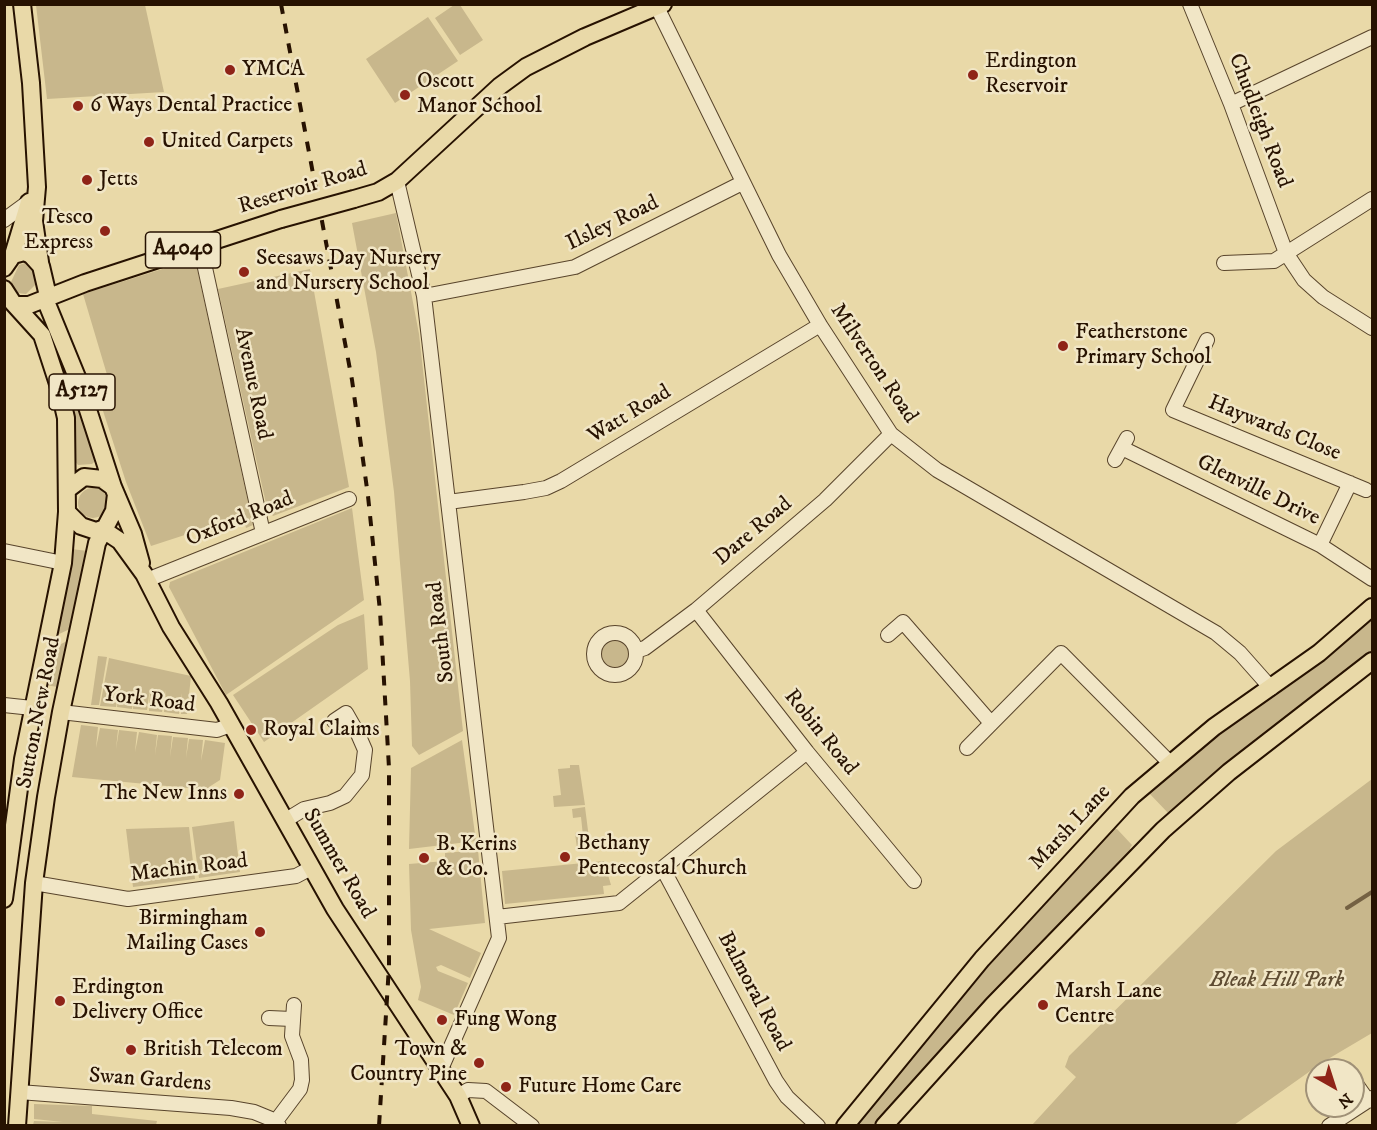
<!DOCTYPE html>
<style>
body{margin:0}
#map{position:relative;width:1377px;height:1130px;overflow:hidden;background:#e9d9a8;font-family:"IM FELL DW Pica",serif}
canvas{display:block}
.frame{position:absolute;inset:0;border:6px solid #271201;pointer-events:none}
.north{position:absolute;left:1305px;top:1058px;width:60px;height:60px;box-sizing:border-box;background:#f1e6c6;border:2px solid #a09177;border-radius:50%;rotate:141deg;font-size:16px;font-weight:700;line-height:24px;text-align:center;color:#271201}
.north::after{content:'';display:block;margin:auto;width:21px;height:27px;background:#8f2418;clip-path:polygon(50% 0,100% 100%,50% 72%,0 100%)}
</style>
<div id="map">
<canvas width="1377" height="1130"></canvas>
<div class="frame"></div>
<div class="north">N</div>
</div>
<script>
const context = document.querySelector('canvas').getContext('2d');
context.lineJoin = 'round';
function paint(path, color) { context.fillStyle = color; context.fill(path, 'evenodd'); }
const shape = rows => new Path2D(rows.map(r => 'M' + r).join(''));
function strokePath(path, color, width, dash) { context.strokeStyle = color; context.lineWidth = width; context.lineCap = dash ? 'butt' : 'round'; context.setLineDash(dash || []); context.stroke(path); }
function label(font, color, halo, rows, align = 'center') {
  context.font = font + ' "IM FELL DW Pica",serif'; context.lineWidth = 5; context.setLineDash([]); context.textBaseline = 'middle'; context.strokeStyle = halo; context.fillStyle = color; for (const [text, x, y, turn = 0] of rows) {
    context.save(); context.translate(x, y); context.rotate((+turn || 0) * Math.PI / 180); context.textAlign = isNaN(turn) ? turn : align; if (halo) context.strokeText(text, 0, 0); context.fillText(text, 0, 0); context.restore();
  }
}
paint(shape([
 [36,5,145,5,164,92,47,99],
 [454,5,460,5,483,40,460,55,435,18],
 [428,17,458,61,395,103,366,59],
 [396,213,419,334,463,731,419,755,412,746,410,681,394,492,376,352,352,223],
 [191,260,197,268,253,525,246,528,243,516,151,546,126,482,94,383,108,378,83,294],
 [25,263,31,265,36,270,37,283,26,294,18,293,11,282,19,265],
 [310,269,349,487,273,516,267,508,218,289],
 [78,402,95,461,92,464,78,465,75,461,71,404],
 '78 503a15 15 0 1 1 30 0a15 15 0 1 1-30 0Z',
 [352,508,364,600,226,695,169,587,170,582],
 [71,549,88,551,72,628,57,635],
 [1372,613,1372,654,1169,814,1149,793,1149,787],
 [364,614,368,669,264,742,233,695,338,625],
 '601 654a14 14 0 1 1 28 0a14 14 0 1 1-28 0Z',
 [69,640,58,687,45,685,55,647],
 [98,656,107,657,99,705,91,705],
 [109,658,191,676,187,714,181,714,182,693,179,714,164,712,166,690,162,712,149,711,150,688,147,710,133,709,134,693,132,709,117,707,119,686,116,707,100,706],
 [81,725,98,727,96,748,100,728,118,730,116,749,119,730,137,732,135,752,139,732,157,735,155,755,158,735,172,736,170,757,173,737,188,738,186,758,189,739,203,740,201,761,205,740,225,743,220,780,209,787,209,790,72,777],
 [462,740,476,841,409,849,411,768],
 [570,765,579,765,585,805,554,807,553,796,561,795,558,769,570,768],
 [1372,779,1372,1033,1323,1062,1234,1125,1032,1125,1076,1077,1065,1067,1069,1056,1276,851],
 [585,807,590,846,577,848,575,833,578,832,579,837,583,836,581,817,573,818,572,809],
 [234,821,240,872,199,878,192,827],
 [189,827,195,879,133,887,126,829],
 [1112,829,1117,829,1132,845,1130,848,1133,853,884,1119,876,1125,855,1126,995,953],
 [478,850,485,923,429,929,481,953,470,978,441,965,436,967,438,971,468,983,454,1015,418,1000,421,987,411,930,409,864,445,861,445,853],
 [604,861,611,885,603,886,604,894,505,904,502,871],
 [34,1104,92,1106,92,1114,157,1121,156,1125,33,1125,34,1121,63,1122,34,1119]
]), '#c8b78c');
strokePath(shape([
 [1347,908,1372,892]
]), '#746143', 4);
const minor = shape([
 [1190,4,1231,104,1286,253,1304,280,1323,297,1372,328],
 [657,7,779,255,820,325,891,434,937,470,1216,633,1240,653,1271,688],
 [1231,104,1372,37],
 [397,181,424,296,499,938,441,1069],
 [4,220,30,201],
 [200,245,263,533],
 [1224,263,1274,261,1372,199],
 [424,296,575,267,742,183],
 [1207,340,1173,410,1366,490],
 [1122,448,1320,545,1372,579],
 [1115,460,1127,438],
 [448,502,524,492,546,488,561,481,820,325],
 [1320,545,1350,483],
 [4,551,63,563],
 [147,580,349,499],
 [696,610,807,752,914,881],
 '594 654a21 21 0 1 1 42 0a21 21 0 1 1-42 0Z',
 [888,635,903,622,991,723],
 [636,651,645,648,696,610,825,500,891,434],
 [4,705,32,708],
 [61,712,217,730,231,725],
 [967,748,1061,653,1169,762],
 [286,820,304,809,330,803,345,796,362,775,365,750,358,734,346,713,334,721],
 [663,869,776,1081,787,1097,818,1126],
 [34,883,128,899,296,876,311,868],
 [497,917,619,903,807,752],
 [269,1018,292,1019],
 [1354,1081,1368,1101],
 [19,1092,231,1108,254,1112,276,1121,279,1126],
 [458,1096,468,1090,486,1091,532,1126],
 [276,1121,300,1089,302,1080,301,1060,292,1036,294,1005],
 [1329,1126,1372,1098]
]);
const major = shape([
 [22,4,31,83,37,187,34,221,40,262],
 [354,199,378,192,397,181,500,86,526,67,585,37,663,4],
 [13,255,29,202],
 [4,268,13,255,24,252,31,255,41,266,48,296],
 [4,289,13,303,42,335,58,384,66,418,67,512,63,563,23,759,4,899],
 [45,299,79,382,113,487,133,534,141,563],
 [16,305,29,305,85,283,281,219],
 [67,490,84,477,102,479,113,487],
 [67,512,81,526,96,531,102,529],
 [102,529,120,541,144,574,171,627,219,703,335,909,458,1096,471,1126],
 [17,1126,34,883,46,797,61,712,97,543,114,511,116,494],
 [845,1126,982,959,1132,796,1214,727,1319,653,1372,607],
 [884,1126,993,1005,1163,830,1229,772,1372,661]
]);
strokePath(minor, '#58442b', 16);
strokePath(major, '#271201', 20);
strokePath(minor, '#f1e6c6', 14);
strokePath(major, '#e9d9a8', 16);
strokePath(shape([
 [281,4,352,380,368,496,380,611,389,768,389,966,379,1126]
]), '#271201', 4, [10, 10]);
const majorBridge = shape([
 [281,219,354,199]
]);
strokePath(majorBridge, '#271201', 20, []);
strokePath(majorBridge, '#e9d9a8', 16);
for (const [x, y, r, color] of [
 [230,70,6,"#8f2418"],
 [973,75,6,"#8f2418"],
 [405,95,6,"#8f2418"],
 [78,106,6,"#8f2418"],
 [149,142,6,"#8f2418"],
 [87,180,6,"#8f2418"],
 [105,231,6,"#8f2418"],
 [244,272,6,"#8f2418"],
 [1063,346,6,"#8f2418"],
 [251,730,6,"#8f2418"],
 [239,794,6,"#8f2418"],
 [565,857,6,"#8f2418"],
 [424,858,6,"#8f2418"],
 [260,932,6,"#8f2418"],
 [60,1001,6,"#8f2418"],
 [1043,1005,6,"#8f2418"],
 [442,1020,6,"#8f2418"],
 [131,1050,6,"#8f2418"],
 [479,1063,6,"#8f2418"],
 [506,1087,6,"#8f2418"]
]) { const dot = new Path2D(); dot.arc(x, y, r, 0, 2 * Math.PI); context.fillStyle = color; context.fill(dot); strokePath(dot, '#f1e6c6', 2); }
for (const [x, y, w] of [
 [183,250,75],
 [82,392,66]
]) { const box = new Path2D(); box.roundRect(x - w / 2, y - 18, w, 36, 4.5); context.fillStyle = '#f1e6c6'; context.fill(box); strokePath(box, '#271201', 1.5); }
label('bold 21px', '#271201', null, [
 ["A4040",183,250],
 ["A5127",82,392]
]);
label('22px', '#271201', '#f1e6c6', [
 ["Erdington",985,62],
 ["Reservoir",985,87],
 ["YMCA",242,70],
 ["Oscott",417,82],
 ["Manor School",417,107],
 ["6 Ways Dental Practice",90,106],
 ["United Carpets",161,142],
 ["Jetts",99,180],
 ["Tesco",93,218,"right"],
 ["Express",93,243,"right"],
 ["Seesaws Day Nursery",256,259],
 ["and Nursery School",256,284],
 ["Featherstone",1075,333],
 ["Primary School",1075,358],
 ["Royal Claims",263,730],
 ["The New Inns",227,794,"right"],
 ["Bethany",577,844],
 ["Pentecostal Church",577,869],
 ["B. Kerins",436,845],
 ["& Co.",436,870],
 ["Birmingham",248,919,"right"],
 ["Mailing Cases",248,944,"right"],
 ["Erdington",72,988],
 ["Delivery Office",72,1013],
 ["Marsh Lane",1055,992],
 ["Centre",1055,1017],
 ["Fung Wong",454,1020],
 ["British Telecom",143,1050],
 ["Town &",467,1050,"right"],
 ["Country Pine",467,1075,"right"],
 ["Future Home Care",518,1087]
], 'left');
label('22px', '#271201', '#f1e6c6', [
 ["Chudleigh Road",1259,121,69],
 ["Reservoir Road",303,189,-17],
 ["Ilsley Road",613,224,-26],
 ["Milverton Road",873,364,56],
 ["Avenue Road",252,384,78],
 ["Watt Road",630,415,-31],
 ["Haywards Close",1274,429,22],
 ["Glenville Drive",1258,491,26],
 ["Oxford Road",240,520,-22],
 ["Dare Road",754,532,-40],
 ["South Road",442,632,-97],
 ["York Road",149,701,7],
 ["Sutton New Road",40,713,-79],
 ["Robin Road",820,733,51],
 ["Marsh Lane",1071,828,-47],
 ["Summer Road",338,864,60],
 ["Machin Road",189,869,-7],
 ["Balmoral Road",753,992,62],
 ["Swan Gardens",150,1081,4]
]);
label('italic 22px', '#5f4c32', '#f1e6c6', [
 ["Bleak Hill Park",1277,981]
]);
</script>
